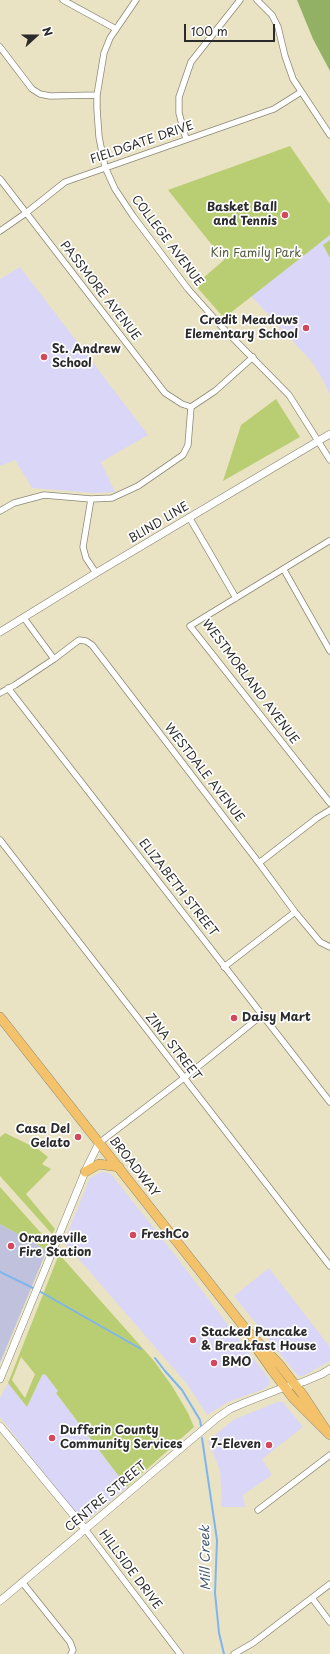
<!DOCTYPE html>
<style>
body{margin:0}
#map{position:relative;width:330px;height:1654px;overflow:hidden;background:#e9e3c3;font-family:"Playpen Sans",sans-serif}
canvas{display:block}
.north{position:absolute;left:16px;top:16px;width:40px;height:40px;-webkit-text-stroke:3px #fff;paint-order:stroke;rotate:69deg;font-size:11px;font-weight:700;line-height:16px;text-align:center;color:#2b2b2b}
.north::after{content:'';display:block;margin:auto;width:14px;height:18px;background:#2b2b2b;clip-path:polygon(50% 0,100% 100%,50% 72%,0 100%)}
.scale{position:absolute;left:184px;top:24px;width:91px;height:18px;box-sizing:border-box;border:2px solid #2b2b2b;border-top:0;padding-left:5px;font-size:12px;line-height:14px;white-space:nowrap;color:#2b2b2b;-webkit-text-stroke:3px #fff;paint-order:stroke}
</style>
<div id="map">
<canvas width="330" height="1654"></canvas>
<div class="north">N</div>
<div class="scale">100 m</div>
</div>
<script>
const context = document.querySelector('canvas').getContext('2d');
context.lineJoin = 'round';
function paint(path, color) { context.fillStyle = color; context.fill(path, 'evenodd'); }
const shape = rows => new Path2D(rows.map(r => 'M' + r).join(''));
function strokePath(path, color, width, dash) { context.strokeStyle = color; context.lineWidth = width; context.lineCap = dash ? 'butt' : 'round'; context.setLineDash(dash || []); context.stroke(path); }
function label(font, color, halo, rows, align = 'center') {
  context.font = font + ' "Playpen Sans",sans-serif'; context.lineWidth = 3.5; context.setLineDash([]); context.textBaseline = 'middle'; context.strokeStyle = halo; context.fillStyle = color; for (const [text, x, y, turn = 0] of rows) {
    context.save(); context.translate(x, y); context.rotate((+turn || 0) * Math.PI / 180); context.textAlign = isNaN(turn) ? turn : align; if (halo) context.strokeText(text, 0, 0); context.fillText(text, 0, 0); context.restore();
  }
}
paint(shape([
 [330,235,330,395,322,378,311,361,251,296],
 [20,267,148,435,101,462,115,492,95,493,32,488,15,460,0,466,0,279],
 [105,1172,111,1174,175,1255,269,1379,269,1385,264,1389,228,1402,207,1415,187,1384,64,1242,90,1178,99,1173],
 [269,1268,330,1347,330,1361,303,1376,298,1376,234,1296],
 [45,1374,58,1391,56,1393,127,1487,83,1523,0,1417,0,1398,8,1383,27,1407,42,1375],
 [277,1402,283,1402,303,1427,262,1459,272,1475,243,1495,245,1507,222,1507,220,1470,208,1441,233,1420]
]), '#d9d6f7');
paint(shape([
 [0,1224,47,1250,0,1363]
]), '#c0c2dd');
paint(shape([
 [290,146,330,204,330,235,224,318,195,285,224,260,168,190],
 [330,240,330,258,323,245],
 [276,399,300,437,223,481,241,425],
 [5,1133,38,1149,48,1157,42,1164,51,1169,26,1194,55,1229,52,1234,0,1176,0,1137],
 [0,1187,49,1242,47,1250,0,1224],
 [59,1254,154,1361,172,1386,188,1413,194,1427,127,1487,56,1393,58,1391,45,1374,42,1375,27,1407,8,1383],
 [21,1357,35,1374,25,1398,12,1380]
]), '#b9ce72');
paint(shape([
 [297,0,330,0,330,71,313,39]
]), '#92b164');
strokePath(shape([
 [0,1272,35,1289],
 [39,1291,141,1349],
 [155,1358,165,1371,182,1390,200,1420,201,1426],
 [202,1438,217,1540,215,1593,219,1633,224,1654]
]), '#7eb5ee', 2);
const minor = shape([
 [63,0,116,29],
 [136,0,110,38,104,53,97,95,97,109,99,137,105,167,115,189,133,216,188,289,222,327,289,395,330,460],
 [257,0,272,15,278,27,285,56,293,79,330,135],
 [0,47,32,89,40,94,50,96,97,95],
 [186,139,179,113,179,97,191,62,240,0],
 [0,179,165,393,182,404,191,407],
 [0,231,26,213,65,182,274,109,301,92],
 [91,499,83,547,86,558,96,573],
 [0,511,14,503,44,495,91,499,112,498,138,486,183,455,188,445,191,407,215,391,253,357],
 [189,517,236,598],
 [329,541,190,626,330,803],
 [284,570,330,651],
 [24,618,54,659],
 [8,688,330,1102],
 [0,693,15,685,54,659,79,640,86,641,92,645,259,863,295,912,320,942,330,947],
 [0,840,330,1266],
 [259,863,317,818,330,810],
 [224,967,295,912],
 [99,1143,184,1078,262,1015],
 [258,1510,330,1455],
 [85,1529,180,1654],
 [22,1582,70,1642,73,1650,71,1654],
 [312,1598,330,1622],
 [234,1654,253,1643,330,1584]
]);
const tertiary = shape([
 [0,632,96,573,330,434],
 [0,1379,87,1167,99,1143],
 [0,1426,85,1529],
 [0,1601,217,1418,230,1409,244,1403,285,1387,303,1382,322,1374,330,1369]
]);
const primary = shape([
 [0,1017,248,1332,279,1364,303,1395,326,1430],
 [85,1172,99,1164,119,1167],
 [253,1343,272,1370,293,1398,330,1435]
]);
strokePath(minor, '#8a8777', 7);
strokePath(tertiary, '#8a8777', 8);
strokePath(primary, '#8a8777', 10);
strokePath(minor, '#fff', 5.5);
strokePath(tertiary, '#fff', 7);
strokePath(primary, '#f3c26a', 9);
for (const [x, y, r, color] of [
 [285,215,4,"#d1495b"],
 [306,328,4,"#d1495b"],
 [44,357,4,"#d1495b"],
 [234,1018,4,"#d1495b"],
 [78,1137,4,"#d1495b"],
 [133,1235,4,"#d1495b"],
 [11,1246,4,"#d1495b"],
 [193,1340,4,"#d1495b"],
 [214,1363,4,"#d1495b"],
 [52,1438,4,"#d1495b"],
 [269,1445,4,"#d1495b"]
]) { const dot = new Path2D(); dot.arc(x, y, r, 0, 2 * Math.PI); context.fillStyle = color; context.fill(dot); strokePath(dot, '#fff', 1.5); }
label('12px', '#2b2b2b', '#fff', [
 ["FIELDGATE DRIVE",142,143,-19],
 ["COLLEGE AVENUE",167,241,53],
 ["PASSMORE AVENUE",100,291,52],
 ["BLIND LINE",159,523,-31],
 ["WESTMORLAND AVENUE",250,682,53],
 ["WESTDALE AVENUE",204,773,52],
 ["ELIZABETH STREET",178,888,52],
 ["ZINA STREET",173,1047,52],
 ["BROADWAY",134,1167,52],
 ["CENTRE STREET",106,1497,-40],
 ["HILLSIDE DRIVE",130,1570,53]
]);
label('bold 12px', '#2b2b2b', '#fff', [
 ["Basket Ball",277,208,"right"],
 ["and Tennis",277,222,"right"],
 ["Credit Meadows",298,321,"right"],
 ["Elementary School",298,335,"right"],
 ["St. Andrew",52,350],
 ["School",52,364],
 ["Daisy Mart",242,1018],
 ["Casa Del",70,1130,"right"],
 ["Gelato",70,1144,"right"],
 ["FreshCo",141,1235],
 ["Orangeville",19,1239],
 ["Fire Station",19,1253],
 ["Stacked Pancake",201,1333],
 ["& Breakfast House",201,1347],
 ["BMO",222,1363],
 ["Dufferin County",60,1431],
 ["Community Services",60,1445],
 ["7-Eleven",261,1445,"right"]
], 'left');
label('12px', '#565c40', '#fff', [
 ["Kin Family Park",256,254]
]);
label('italic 13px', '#485b6f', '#fff', [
 ["Mill Creek",206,1558,-91]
]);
</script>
